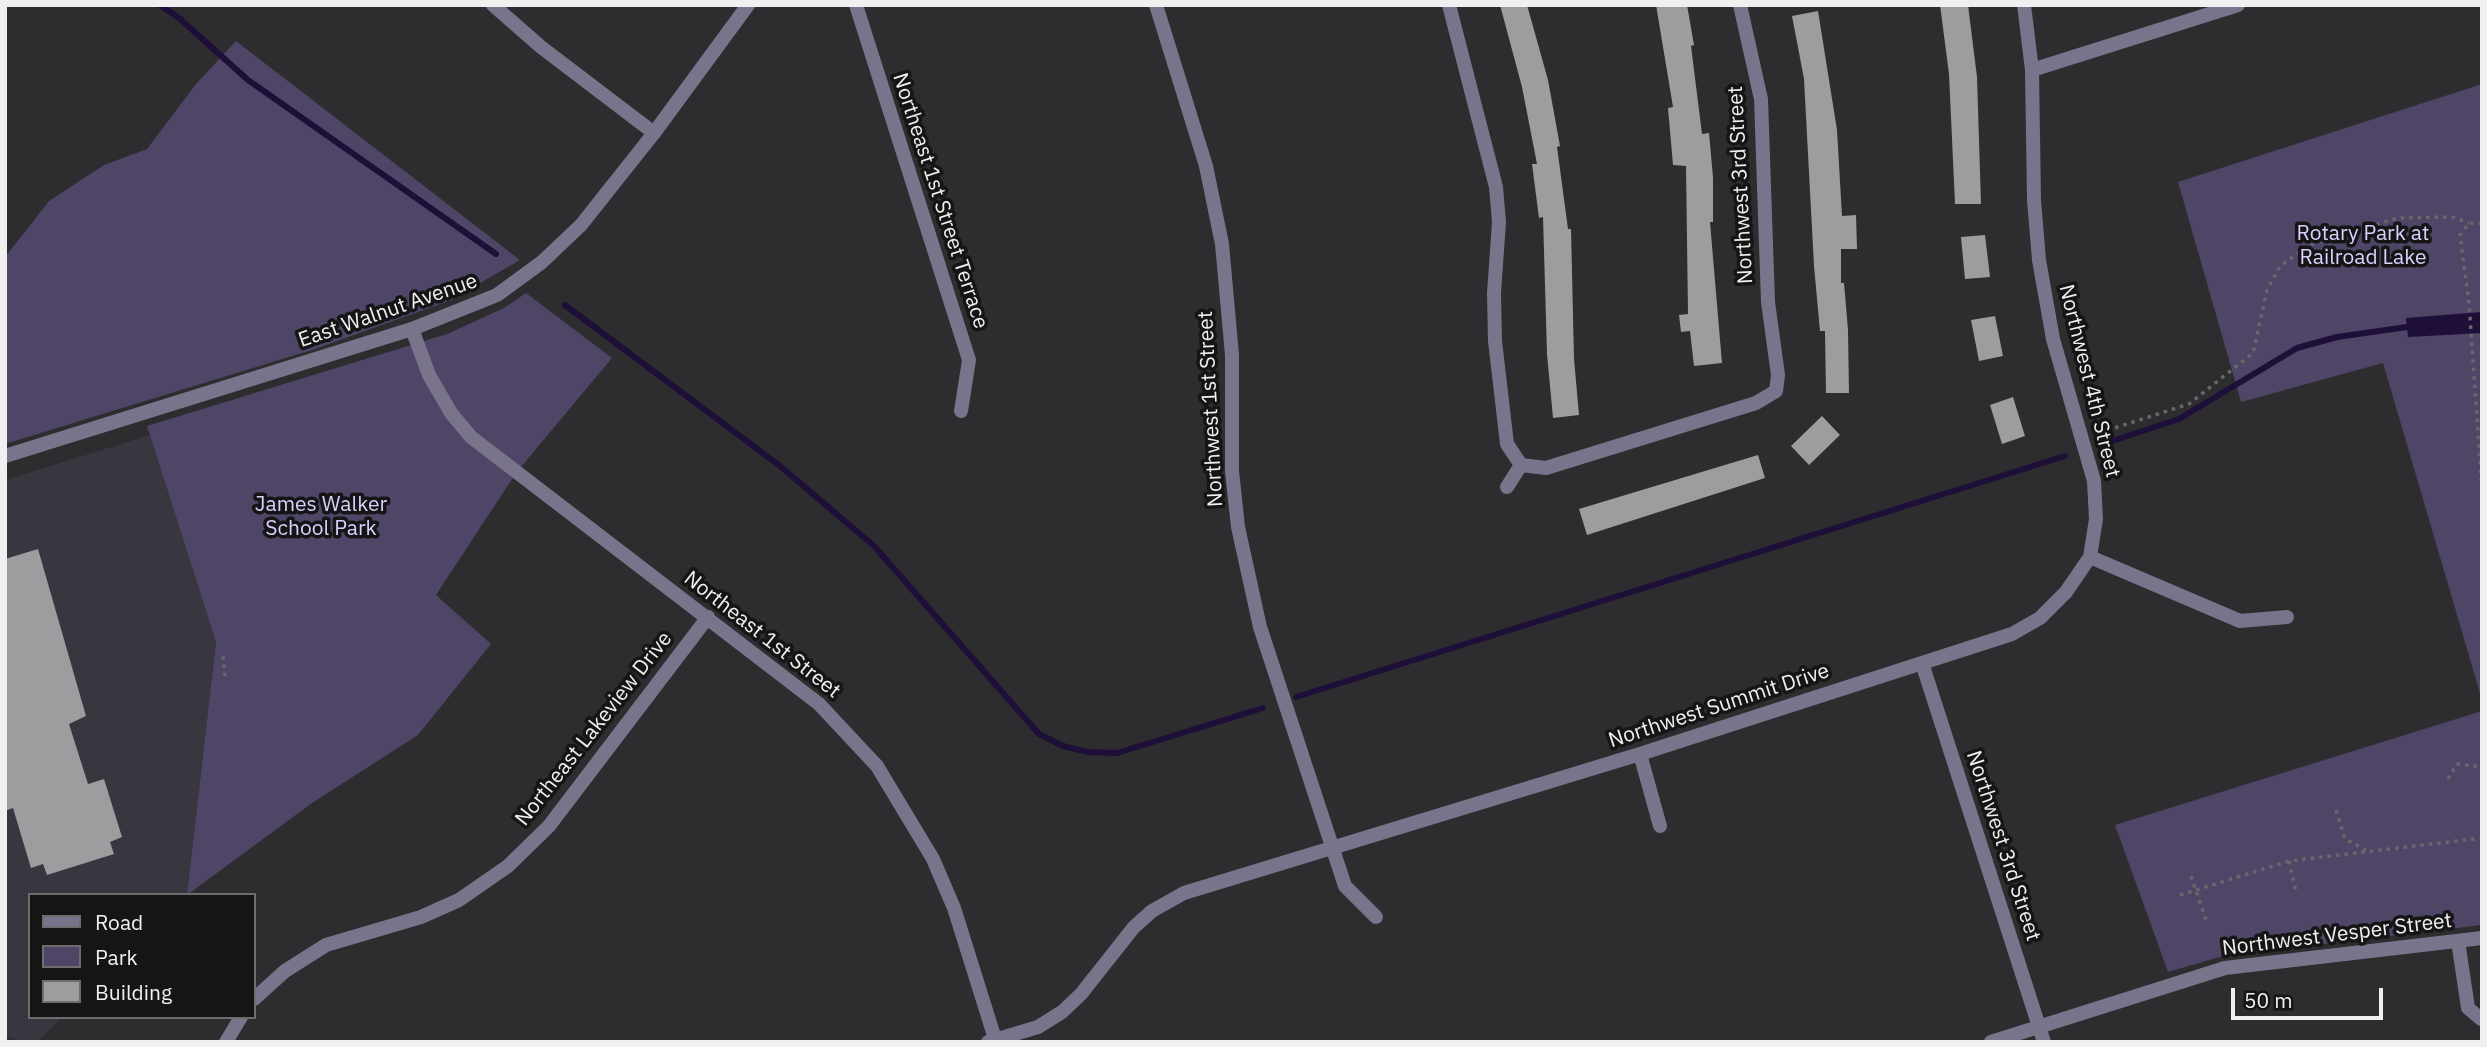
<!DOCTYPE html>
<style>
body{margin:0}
#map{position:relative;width:2487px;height:1047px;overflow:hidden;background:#2d2c2f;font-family:"IBM Plex Sans",sans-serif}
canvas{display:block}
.frame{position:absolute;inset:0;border:7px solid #f0f0f1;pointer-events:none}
.legend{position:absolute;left:28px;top:893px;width:228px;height:126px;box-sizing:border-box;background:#151516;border:2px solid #6d6d6e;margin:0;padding:9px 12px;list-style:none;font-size:21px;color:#f0f0f1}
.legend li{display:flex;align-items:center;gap:14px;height:35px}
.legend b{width:35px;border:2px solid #6d6d6e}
.scale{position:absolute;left:2231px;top:988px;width:152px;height:32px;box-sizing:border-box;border:4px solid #f0f0f1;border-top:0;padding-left:9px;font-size:21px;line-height:24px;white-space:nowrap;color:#f0f0f1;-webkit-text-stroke:5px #151516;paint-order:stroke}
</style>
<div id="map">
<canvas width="2487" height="1047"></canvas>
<div class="frame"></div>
<ul class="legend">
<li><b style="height:9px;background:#79748b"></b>Road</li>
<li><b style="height:19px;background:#4e4567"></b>Park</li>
<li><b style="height:19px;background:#9d9d9f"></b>Building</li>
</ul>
<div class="scale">50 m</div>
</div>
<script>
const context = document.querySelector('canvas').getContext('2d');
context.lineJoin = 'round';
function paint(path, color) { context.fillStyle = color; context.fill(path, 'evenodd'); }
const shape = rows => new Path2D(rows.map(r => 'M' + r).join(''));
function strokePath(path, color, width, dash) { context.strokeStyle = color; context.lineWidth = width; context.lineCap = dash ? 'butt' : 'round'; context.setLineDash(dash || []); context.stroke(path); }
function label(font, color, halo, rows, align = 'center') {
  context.font = font + ' "IBM Plex Sans",sans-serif'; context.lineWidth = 7; context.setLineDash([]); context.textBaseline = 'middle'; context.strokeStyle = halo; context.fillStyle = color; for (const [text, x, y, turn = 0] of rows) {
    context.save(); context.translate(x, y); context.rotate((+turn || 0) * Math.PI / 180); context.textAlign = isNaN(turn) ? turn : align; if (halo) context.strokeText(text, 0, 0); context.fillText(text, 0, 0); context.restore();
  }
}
paint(shape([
 [150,435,216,642,187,895,30,895,30,1017,62,1017,37,1042,27,1042,5,1036,5,480]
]), '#38363e');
paint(shape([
 [236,41,520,260,451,300,315,349,5,444,5,257,49,201,104,165,147,149,196,84],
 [2482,84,2482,700,2383,363,2241,402,2178,182],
 [526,293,612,358,516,473,436,595,491,644,418,735,312,803,187,895,216,642,147,426,447,334,504,308],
 [2482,711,2482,925,2223,956,2168,972,2115,825]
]), '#4e4567');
paint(shape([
 [2482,312,2482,333,2408,337,2406,318]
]), '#1e0f39');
strokePath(shape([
 [160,5,179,18,248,80,496,254],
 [565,305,780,466,874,546,1039,734,1063,746,1088,752,1117,753,1263,708],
 [2103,444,2179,419,2297,348,2337,337,2407,327],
 [1296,697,2065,456]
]), '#1e0f39', 6);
paint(shape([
 [1500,5,1527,5,1548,80,1560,146,1557,147,1568,229,1571,229,1574,359,1579,415,1553,418,1547,354,1543,217,1539,218,1532,164,1537,164,1522,87],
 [1656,5,1687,5,1694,45,1691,46,1702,134,1709,133,1713,177,1713,222,1710,222,1722,363,1694,366,1690,331,1681,332,1679,315,1688,314,1686,166,1673,165,1668,108,1673,107],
 [1940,5,1968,5,1977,77,1981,204,1955,204,1949,74],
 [1818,11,1837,130,1842,216,1856,215,1857,249,1841,249,1841,283,1844,283,1848,330,1849,393,1826,393,1825,331,1820,331,1814,266,1804,79,1792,16],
 [1985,235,1990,277,1965,279,1961,237],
 [1995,316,2003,356,1979,361,1971,320],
 [2013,397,2025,436,2002,444,1990,405],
 [1822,416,1840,435,1809,465,1791,446],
 [1758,455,1765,478,1587,535,1579,509],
 [38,549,86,716,69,724,88,784,104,779,122,837,110,842,114,854,47,875,43,864,31,868,13,808,5,811,5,559]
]), '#9d9d9f');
strokePath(shape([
 [2482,224,2469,223,2460,235,2469,303,2482,489],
 [2099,433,2189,404,2253,353,2267,290,2280,266,2312,244,2398,218,2452,217,2469,223],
 [223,656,225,676],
 [2448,779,2457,764,2482,767],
 [2336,810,2345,839,2366,850],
 [5,834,5,837],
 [2289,861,2296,892],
 [2191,876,2206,920],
 [2180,895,2289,861,2482,838]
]), '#68686a', 3.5, [3.5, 5]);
strokePath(shape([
 [493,5,541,47,654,133],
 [856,5,969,360,961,411],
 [1156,5,1206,166,1222,244,1232,355,1232,471,1238,527,1260,627,1345,886,1376,917],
 [1449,5,1496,187,1499,222,1494,293,1495,341,1507,444,1521,465],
 [2032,70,2238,5],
 [412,329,429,375,451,413,471,437,819,704,877,766,933,859,954,908,996,1042],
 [1507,487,1521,465,1546,468,1756,403,1776,391,1778,375,1768,302,1761,99,1740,5],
 [2090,557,2240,621,2287,617],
 [1922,663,2044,1042],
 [1640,754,1660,826],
 [2458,941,2468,1008,2481,1019],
 [254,999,285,971,326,945,421,917,459,900,508,866,549,826,708,617],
 [226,1042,241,1017],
 [988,1042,1038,1027,1062,1012,1081,994,1134,927,1152,911,1184,893,1640,754,2012,634,2040,618,2066,592,2090,557,2096,519,2094,481,2053,339,2039,260,2034,200,2032,70,2024,5],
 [1991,1042,2225,968,2482,938]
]), '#79748b', 14);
strokePath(shape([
 [5,456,412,329,497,295,542,262,581,225,654,133,748,5]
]), '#79748b', 14);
label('21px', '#f0f0f1', '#151516', [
 ["Northwest 3rd Street",1741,185,-93],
 ["Northeast 1st Street Terrace",940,201,72],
 ["East Walnut Avenue",388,311,-19],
 ["Northwest 4th Street",2089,381,76],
 ["Northwest 1st Street",1211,409,-93],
 ["Northeast 1st Street",762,635,38],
 ["Northwest Summit Drive",1719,706,-18],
 ["Northeast Lakeview Drive",594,729,-52],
 ["Northwest 3rd Street",2003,846,72],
 ["Northwest Vesper Street",2337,935,-7]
]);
label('21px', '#dacffe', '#151516', [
 ["Rotary Park at",2363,234],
 ["Railroad Lake",2363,258],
 ["James Walker",321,505],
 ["School Park",321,529]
]);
</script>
